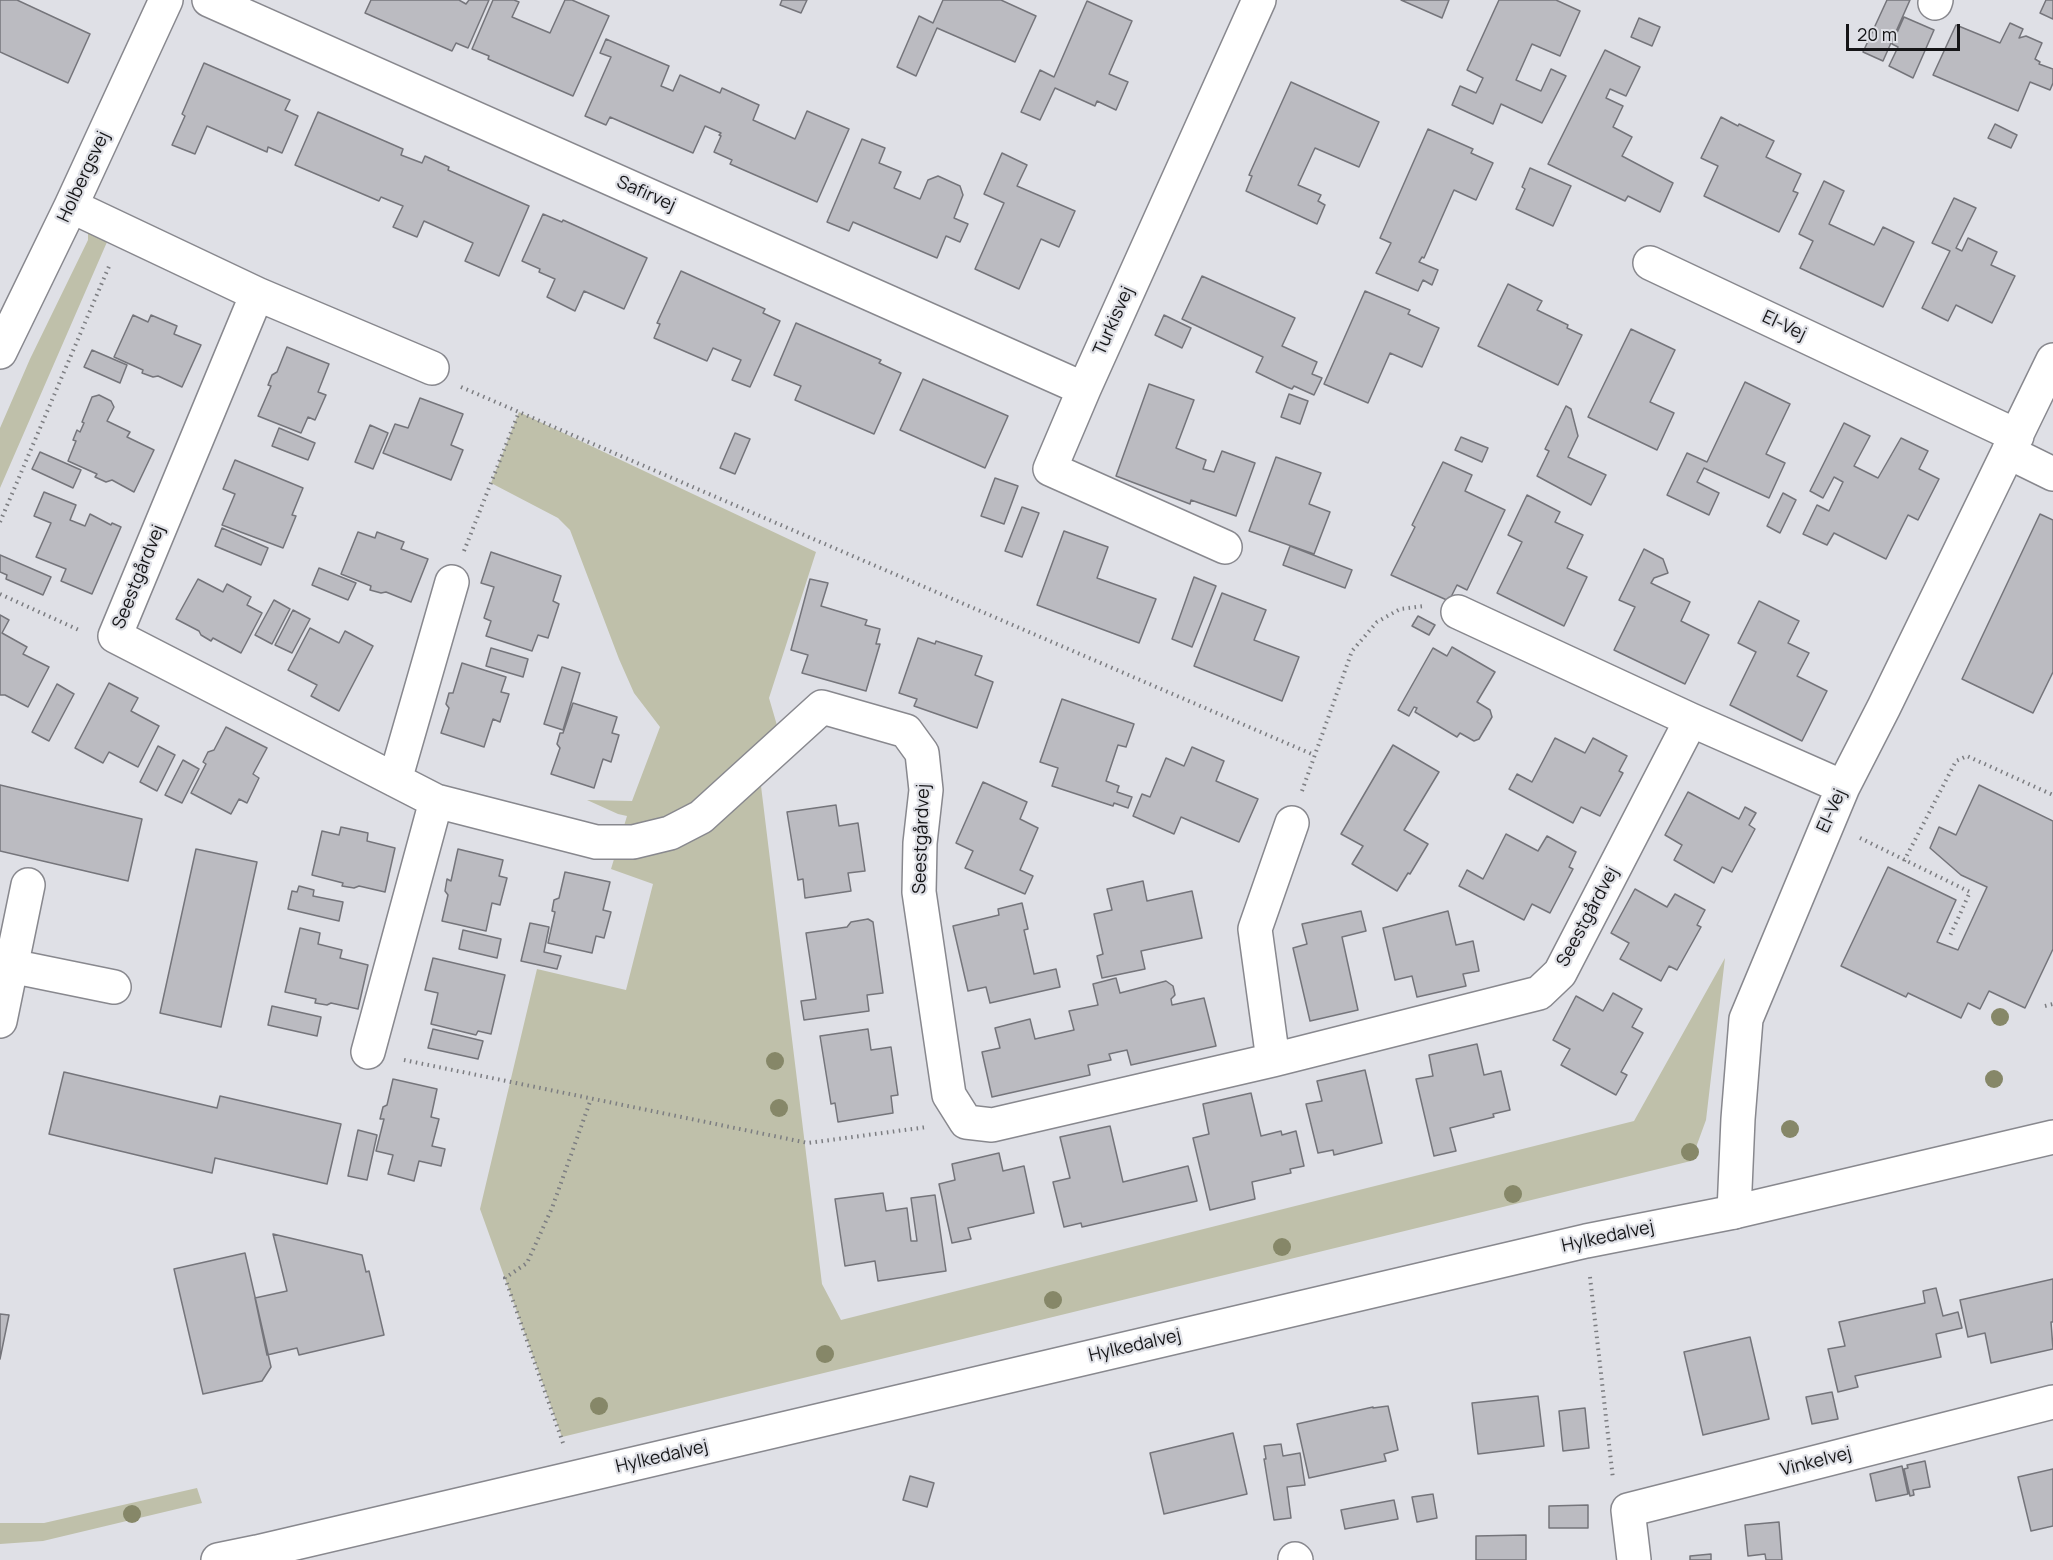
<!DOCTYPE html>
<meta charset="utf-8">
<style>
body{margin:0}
#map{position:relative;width:2053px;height:1560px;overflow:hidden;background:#dfe0e6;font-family:Manrope,sans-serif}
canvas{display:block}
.scale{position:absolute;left:1846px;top:24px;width:114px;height:27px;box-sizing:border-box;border:3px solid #151517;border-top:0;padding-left:8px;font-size:18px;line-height:21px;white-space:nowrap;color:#151517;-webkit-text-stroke:4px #dfe0e6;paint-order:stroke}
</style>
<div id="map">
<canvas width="2053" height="1560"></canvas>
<div class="scale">20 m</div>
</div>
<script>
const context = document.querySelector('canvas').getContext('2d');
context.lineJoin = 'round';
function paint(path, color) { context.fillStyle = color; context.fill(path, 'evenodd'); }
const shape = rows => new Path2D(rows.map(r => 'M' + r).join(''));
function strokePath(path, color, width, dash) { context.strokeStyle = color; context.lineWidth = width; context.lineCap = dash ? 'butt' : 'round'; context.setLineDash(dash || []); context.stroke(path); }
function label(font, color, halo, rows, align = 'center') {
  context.font = font + ' Manrope,sans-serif'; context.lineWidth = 4.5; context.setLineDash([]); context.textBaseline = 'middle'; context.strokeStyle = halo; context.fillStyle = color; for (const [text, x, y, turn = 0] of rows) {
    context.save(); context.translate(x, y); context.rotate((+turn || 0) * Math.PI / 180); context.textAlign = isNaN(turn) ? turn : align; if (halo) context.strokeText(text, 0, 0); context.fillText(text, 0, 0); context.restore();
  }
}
paint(shape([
 [88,233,107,242,0,488,0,428,30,359,88,240],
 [519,412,816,552,769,698,781,739,761,786,822,1284,841,1320,1634,1121,1725,958,1706,1120,1691,1161,562,1437,480,1209,537,969,626,990,653,884,611,869,627,816,618,814,587,800,632,801,660,727,634,693,619,659,570,530,558,518,491,483],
 [197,1488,202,1503,43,1541,0,1544,0,1523,44,1523]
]), '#bfc0aa');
const building = shape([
 [0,0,17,0,90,34,68,83,0,52,0,0],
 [371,0,459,0,466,4,469,0,489,0,468,48,456,43,452,51,365,13,371,0],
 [493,0,514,0,519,2,512,17,550,33,565,0,572,0,609,16,573,96,488,59,489,56,472,49,493,0],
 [782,0,807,0,801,13,780,5,782,0],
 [943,0,1001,0,1036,16,1015,62,937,28,916,76,897,67,919,16,933,23,943,0],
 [1401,0,1449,0,1442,18,1401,0],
 [1499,0,1556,0,1580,11,1560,56,1532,44,1516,80,1541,91,1551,69,1566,76,1542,123,1501,104,1493,124,1452,105,1460,86,1476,93,1483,78,1467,70,1499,0],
 [1887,0,1910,0,1883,61,1863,52,1887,0],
 [2046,0,2053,0,2053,19,2040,13,2046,0],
 [1087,1,1132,21,1109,74,1128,82,1116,110,1097,101,1095,106,1055,88,1040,120,1021,112,1040,70,1054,77,1087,1],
 [1904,17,1934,30,1913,78,1889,66,1898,47,1892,44,1904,17],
 [1639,18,1660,27,1652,46,1631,37,1639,18],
 [2010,23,2023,29,2019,38,2026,36,2042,43,2035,59,2040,62,2039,64,2053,69,2053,83,2050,90,2030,82,2018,111,1933,75,1956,25,2000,43,2010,23],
 [606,39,669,66,661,86,673,91,680,75,720,93,722,88,759,105,753,120,795,139,807,111,849,129,817,202,730,164,732,160,714,152,721,136,719,135,721,133,705,126,693,153,610,117,606,125,585,116,611,57,600,53,606,39],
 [1605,50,1640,67,1626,96,1610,89,1606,98,1623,106,1613,127,1632,137,1622,156,1673,183,1660,212,1628,196,1625,201,1548,164,1605,50],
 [204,63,290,100,285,110,298,116,282,153,268,147,267,152,207,126,195,154,172,145,185,116,182,114,204,63],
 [1291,82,1379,122,1359,167,1315,148,1298,185,1321,195,1318,201,1325,205,1317,224,1246,191,1252,176,1249,175,1291,82],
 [318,112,403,149,401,155,422,163,425,156,449,167,448,170,529,206,499,276,465,261,473,243,424,221,417,237,393,227,403,206,381,197,379,201,295,165,318,112],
 [1721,117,1738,126,1739,124,1774,141,1766,157,1801,174,1793,191,1798,193,1779,232,1704,196,1718,166,1701,158,1721,117],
 [1995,124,2017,135,2011,148,1988,138,1995,124],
 [1428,129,1473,149,1471,153,1493,163,1476,200,1454,190,1424,258,1422,257,1419,262,1438,270,1432,285,1423,280,1418,291,1376,273,1391,243,1380,238,1428,129],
 [862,139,885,148,879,163,901,172,894,188,920,199,928,180,938,176,960,186,963,195,954,218,968,224,960,242,946,236,937,258,853,222,849,231,827,222,862,139],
 [1002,153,1027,165,1017,186,1075,211,1059,247,1041,239,1019,289,975,269,1004,203,984,194,1002,153],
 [1530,168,1571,186,1553,226,1516,209,1525,189,1522,187,1530,168],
 [1824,181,1844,191,1829,224,1874,245,1883,227,1914,242,1883,307,1800,268,1813,241,1799,234,1824,181],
 [1954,198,1976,208,1956,248,1962,251,1968,238,1997,252,1991,265,2015,276,1992,323,1956,305,1948,321,1922,308,1950,251,1932,243,1954,198],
 [543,214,562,222,563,220,647,258,624,309,584,291,575,311,547,297,555,279,539,272,540,269,522,261,543,214],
 [681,271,765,309,763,313,780,321,750,387,732,380,741,360,713,348,707,361,654,338,660,324,657,323,681,271],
 [1202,276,1295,318,1282,346,1317,362,1312,374,1322,378,1314,395,1294,386,1292,389,1287,387,1256,372,1263,357,1182,319,1202,276],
 [1508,284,1542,301,1537,310,1568,325,1567,328,1582,335,1558,385,1478,346,1508,284],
 [1365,291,1410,310,1408,314,1439,328,1422,367,1390,353,1368,403,1324,384,1365,291],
 [133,315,148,322,151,315,177,326,174,334,201,345,182,387,158,376,153,377,142,373,143,370,114,357,133,315],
 [1164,315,1191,328,1182,348,1155,335,1164,315],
 [796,323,881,360,879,363,901,373,874,434,795,400,801,386,774,375,796,323],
 [1631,329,1675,350,1650,402,1674,413,1657,450,1588,417,1631,329],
 [287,347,329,364,318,392,326,395,315,420,308,417,301,433,258,416,271,386,268,385,272,375,277,372,287,347],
 [92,350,127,365,120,383,84,367,92,350],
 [923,379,1008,416,985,468,900,430,923,379],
 [1745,382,1790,404,1766,454,1785,463,1769,498,1704,468,1697,482,1719,493,1709,515,1667,495,1687,453,1707,462,1745,382],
 [1149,384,1194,400,1176,448,1206,460,1203,469,1214,472,1222,451,1255,463,1236,516,1191,500,1190,504,1116,476,1149,384],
 [1289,394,1308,401,1300,424,1281,417,1289,394],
 [99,395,111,401,114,407,107,421,130,432,127,437,154,450,134,492,112,480,106,482,95,477,97,474,68,461,76,441,73,440,77,430,80,432,84,423,82,422,92,397,99,395],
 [420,398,463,414,451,445,463,450,451,480,383,453,395,424,408,428,420,398],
 [1566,406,1571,409,1578,436,1568,457,1606,475,1591,505,1537,476,1549,451,1545,449,1566,406],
 [1844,423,1870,436,1854,466,1878,478,1901,438,1928,451,1919,469,1939,479,1918,520,1908,515,1886,559,1834,533,1827,545,1803,534,1817,505,1829,511,1843,482,1834,477,1823,498,1810,491,1844,423],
 [370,425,388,433,373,469,355,462,370,425],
 [279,428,315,443,308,460,272,446,279,428],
 [735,433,750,439,735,474,720,468,735,433],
 [1461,437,1488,448,1482,462,1455,450,1461,437],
 [40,452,81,470,73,488,32,469,40,452],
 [1276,457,1321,473,1309,504,1330,512,1314,554,1249,531,1276,457],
 [235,460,303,488,292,515,296,516,283,548,222,525,235,494,223,489,235,460],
 [1443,462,1472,475,1465,491,1505,510,1467,590,1457,585,1449,601,1391,575,1415,527,1412,525,1443,462],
 [995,478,1018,486,1004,524,981,516,995,478],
 [44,492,76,505,70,520,85,526,90,514,111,525,112,523,121,527,92,594,61,581,66,569,36,557,51,523,34,516,44,492],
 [1783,493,1796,500,1780,533,1767,526,1783,493],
 [1527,495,1560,512,1555,522,1583,535,1567,568,1587,577,1564,626,1497,593,1522,542,1508,535,1527,495],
 [1022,507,1039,513,1022,557,1005,551,1022,507],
 [2040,514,2053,520,2053,672,2033,713,1962,679,2040,514],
 [222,528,268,548,261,565,215,546,222,528],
 [1064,531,1108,547,1097,578,1156,599,1139,643,1037,605,1064,531],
 [358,532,375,538,377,532,404,542,401,549,428,559,411,602,386,592,381,593,370,590,371,586,341,574,358,532],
 [1290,546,1352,570,1345,588,1283,565,1290,546],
 [1644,549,1663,559,1668,573,1654,578,1651,583,1690,602,1681,621,1709,635,1685,684,1614,650,1635,607,1619,600,1644,549],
 [491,552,561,576,553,601,559,604,548,638,538,635,532,651,486,636,491,621,484,618,494,587,481,583,491,552],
 [0,555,51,577,43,595,6,579,7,575,0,572,0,555],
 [319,568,356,583,348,600,312,585,319,568],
 [1194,577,1216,586,1192,647,1172,639,1194,577],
 [198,579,223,592,227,584,251,597,247,605,262,613,241,653,213,638,211,641,201,635,199,631,176,619,198,579],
 [810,579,828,583,821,606,867,620,865,625,880,629,876,644,880,644,866,691,802,673,808,655,791,650,810,579],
 [1222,593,1266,610,1254,640,1299,657,1282,701,1194,666,1222,593],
 [274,600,290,609,272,644,255,635,274,600],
 [1759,601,1799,621,1788,643,1809,653,1797,676,1827,691,1802,741,1730,705,1756,652,1738,643,1759,601],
 [293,610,310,619,292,653,275,645,293,610],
 [0,615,9,620,2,633,27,647,23,654,49,667,28,707,5,695,0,695,0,615],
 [1418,616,1435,625,1429,635,1412,626,1418,616],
 [310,628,339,643,345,631,373,646,339,711,311,696,317,685,288,670,310,628],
 [918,638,935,644,936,641,982,656,975,675,993,682,977,728,914,706,917,699,899,693,918,638],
 [1452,647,1495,672,1477,702,1490,710,1492,717,1479,739,1474,741,1460,733,1457,737,1415,712,1417,708,1414,707,1409,716,1398,710,1433,648,1447,656,1452,647],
 [491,648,528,659,523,677,486,666,491,648],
 [462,663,506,677,501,692,509,694,500,722,493,719,484,747,441,733,449,708,446,704,449,693,453,693,462,663],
 [562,667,580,673,563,730,544,724,562,667],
 [109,683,138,698,131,711,159,726,138,767,109,752,103,763,75,748,109,683],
 [57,684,74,694,49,741,32,732,57,684],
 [1062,699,1134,724,1126,747,1118,745,1106,781,1119,786,1117,792,1132,797,1128,808,1114,803,1113,806,1052,786,1058,768,1040,762,1062,699],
 [573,703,617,717,612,733,619,735,611,762,603,759,594,788,551,774,560,748,557,744,560,733,563,733,573,703],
 [226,727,267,748,253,774,259,778,247,803,239,799,231,814,191,793,206,764,203,762,208,752,214,750,226,727],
 [1555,738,1585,753,1593,738,1627,756,1619,771,1623,773,1600,816,1581,807,1573,823,1509,789,1517,774,1532,782,1555,738],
 [1393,745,1439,772,1404,830,1428,844,1410,874,1408,873,1397,891,1352,864,1363,846,1341,834,1393,745],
 [158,746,175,755,157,791,140,782,158,746],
 [1192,747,1224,761,1216,781,1258,799,1239,842,1181,817,1174,834,1133,816,1142,794,1150,797,1166,758,1184,766,1192,747],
 [183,760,199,769,182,803,165,795,183,760],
 [983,782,1027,802,1020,819,1038,828,1020,870,1033,876,1025,894,965,868,973,851,956,843,983,782],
 [0,785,142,819,128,881,0,851,0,785],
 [1979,785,2053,821,2053,949,2025,1008,1989,991,1980,1009,1968,1003,1961,1018,1908,993,1906,997,1841,966,1888,867,1956,900,1937,942,1958,950,1987,887,1961,875,1930,848,1939,827,1956,835,1979,785],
 [1688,792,1739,819,1745,807,1756,813,1749,825,1755,829,1732,872,1722,867,1714,883,1674,860,1682,845,1665,835,1688,792],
 [836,805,839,826,858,823,865,871,848,873,851,891,805,898,803,879,798,880,787,812,836,805],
 [341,827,368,833,367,841,395,848,385,892,359,886,354,888,342,886,343,883,312,875,322,831,339,835,341,827],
 [1506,834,1538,851,1547,836,1576,852,1569,867,1573,869,1550,913,1532,904,1524,920,1459,886,1467,870,1483,879,1506,834],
 [196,849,257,862,221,1027,160,1013,196,849],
 [458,849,503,860,499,876,507,878,500,905,492,903,486,931,442,921,448,895,445,891,447,879,451,881,458,849],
 [565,872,610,882,603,910,611,912,604,938,596,936,592,953,548,943,555,912,552,911,554,900,559,898,565,872],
 [1143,881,1147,901,1192,891,1202,938,1141,951,1145,969,1102,978,1097,956,1103,954,1094,914,1112,910,1107,889,1143,881],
 [299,886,314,890,313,896,343,902,339,921,288,909,292,891,297,892,299,886],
 [1635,889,1667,907,1675,894,1705,910,1697,925,1701,927,1677,970,1669,966,1661,981,1620,959,1629,943,1611,933,1635,889],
 [1022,903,1028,929,1024,930,1034,974,1056,969,1060,987,990,1003,986,987,968,991,953,926,999,915,998,909,1022,903],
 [1361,911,1366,931,1342,937,1358,1010,1310,1021,1293,948,1307,944,1302,924,1361,911],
 [1448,911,1456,945,1473,941,1479,971,1463,974,1466,986,1417,997,1412,976,1395,980,1383,928,1448,911],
 [868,919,873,922,883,993,867,995,869,1011,804,1020,801,1001,816,999,806,933,847,927,851,922,868,919],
 [530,923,549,927,544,952,561,956,557,969,521,961,530,923],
 [300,928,320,933,318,944,342,950,340,958,368,965,358,1009,331,1003,327,1005,315,1003,316,999,285,992,300,928],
 [463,930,501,939,497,958,459,949,463,930],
 [433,958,505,975,491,1034,478,1031,476,1035,431,1024,438,993,425,990,433,958],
 [1116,978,1120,993,1166,981,1173,986,1175,995,1171,999,1172,1005,1204,998,1216,1046,1131,1065,1127,1050,1109,1054,1111,1060,1088,1065,1090,1075,992,1097,982,1052,1000,1048,995,1028,1030,1019,1035,1039,1074,1030,1069,1011,1098,1005,1093,984,1116,978],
 [1613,993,1642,1009,1632,1027,1643,1033,1621,1072,1627,1075,1616,1095,1561,1065,1570,1049,1553,1040,1576,996,1603,1011,1613,993],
 [272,1006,321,1017,317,1036,268,1025,272,1006],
 [433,1029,483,1041,478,1059,428,1048,433,1029],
 [868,1029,871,1050,891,1047,898,1095,891,1096,893,1113,838,1122,835,1103,831,1104,820,1036,868,1029],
 [1477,1044,1484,1075,1501,1071,1510,1110,1493,1114,1494,1117,1450,1128,1456,1151,1434,1156,1416,1079,1433,1076,1429,1055,1477,1044],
 [1365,1070,1382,1143,1334,1155,1333,1150,1318,1153,1306,1104,1322,1101,1317,1081,1365,1070],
 [64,1072,217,1108,220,1096,341,1124,327,1184,215,1158,212,1173,49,1134,64,1072],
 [393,1079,437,1089,431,1117,439,1119,432,1146,445,1149,441,1166,419,1161,414,1181,388,1174,393,1155,376,1151,384,1119,380,1119,383,1107,387,1105,393,1079],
 [1251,1093,1261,1136,1281,1131,1282,1135,1296,1131,1304,1166,1290,1169,1291,1173,1252,1182,1255,1199,1210,1210,1193,1138,1209,1134,1203,1104,1251,1093],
 [1110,1126,1123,1182,1188,1166,1197,1201,1082,1227,1081,1223,1064,1227,1053,1182,1070,1178,1060,1137,1110,1126],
 [358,1130,377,1135,367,1180,348,1176,358,1130],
 [999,1153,1003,1171,1024,1166,1034,1213,968,1228,971,1239,952,1243,939,1184,955,1180,952,1164,999,1153],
 [883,1193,886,1211,907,1208,911,1241,917,1241,911,1198,935,1195,946,1271,878,1281,875,1261,845,1266,835,1199,883,1193],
 [273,1234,362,1255,366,1272,369,1271,384,1335,299,1355,297,1348,267,1355,255,1298,287,1291,273,1234],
 [245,1253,271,1367,262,1381,203,1394,174,1269,245,1253],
 [2053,1279,2053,1322,2051,1322,2053,1349,1991,1363,1985,1333,1968,1337,1960,1300,2053,1279],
 [1936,1288,1943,1316,1958,1312,1962,1328,1936,1334,1941,1357,1855,1376,1858,1387,1838,1392,1828,1349,1845,1346,1839,1322,1925,1303,1923,1291,1936,1288],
 [0,1314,9,1315,0,1359,0,1314],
 [1750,1337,1769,1419,1703,1435,1684,1352,1750,1337],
 [1832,1392,1838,1419,1812,1424,1806,1397,1832,1392],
 [1538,1396,1544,1446,1478,1454,1472,1403,1538,1396],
 [1388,1406,1398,1450,1384,1454,1386,1461,1309,1478,1297,1424,1373,1407,1373,1408,1388,1406],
 [1585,1408,1589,1448,1563,1451,1559,1411,1585,1408],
 [1233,1433,1247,1494,1164,1514,1150,1453,1233,1433],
 [1281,1444,1283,1456,1300,1453,1305,1485,1287,1487,1291,1518,1274,1520,1264,1459,1266,1459,1264,1446,1281,1444],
 [1925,1461,1930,1487,1913,1490,1914,1495,1910,1496,1904,1469,1908,1468,1907,1465,1925,1461],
 [1902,1466,1908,1494,1876,1501,1870,1474,1902,1466],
 [2053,1469,2053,1526,2031,1531,2018,1477,2053,1469],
 [910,1476,934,1483,927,1507,903,1500,910,1476],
 [1433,1494,1437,1518,1417,1522,1412,1497,1433,1494],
 [1394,1500,1398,1519,1345,1529,1341,1510,1394,1500],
 [1588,1505,1588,1528,1549,1528,1549,1506,1588,1505],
 [1779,1522,1782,1560,1766,1560,1765,1554,1748,1556,1745,1525,1779,1522],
 [1526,1535,1526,1560,1476,1560,1476,1536,1526,1535],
 [1711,1554,1711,1560,1690,1560,1690,1556,1711,1554]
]);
paint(building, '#bbbbc1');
strokePath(building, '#75757b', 1.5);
const minor = shape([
 [209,0,1084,389],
 [1935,3,1936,0],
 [71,206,257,294,115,636,436,801,596,842,633,842,670,833,701,817,822,707,906,731,922,753,926,790,920,843,919,892,949,1095,966,1122,992,1125,1273,1060,1539,993,1560,973,1691,720],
 [1650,263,2017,436],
 [257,294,432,368],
 [0,352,71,206,166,0],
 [2008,452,2053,474],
 [1225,547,1050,469,1084,389,1259,0],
 [1458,612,1691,720,1843,787],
 [395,780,452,582],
 [11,966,114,987],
 [0,1021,28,885],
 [368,1052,436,801],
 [1273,1060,1255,929,1292,823],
 [1734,1212,1738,1119,1746,1019,1843,787,1884,707,2053,360],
 [1295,1559,1296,1560],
 [1634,1560,1628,1510,2053,1402]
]);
const tertiary = shape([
 [218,1560,257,1552,1586,1241,1734,1212,2053,1137]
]);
strokePath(minor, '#88888e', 36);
strokePath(tertiary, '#88888e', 36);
strokePath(shape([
 [461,387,1314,755],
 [0,522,110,264],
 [464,551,519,412],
 [0,594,81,631],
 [1302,791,1352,651,1377,622,1400,609,1424,606],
 [1860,838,1970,892,1949,938],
 [1904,861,1956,761,1967,756,2053,795],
 [2045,1006,2053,1004],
 [404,1060,808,1143,927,1127],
 [1590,1277,1613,1479],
 [563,1443,505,1278,527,1263,552,1208,591,1099]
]), '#7c7d81', 4, [1.5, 4.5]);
strokePath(minor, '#fff', 33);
strokePath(tertiary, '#fff', 33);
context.fillStyle = '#868768';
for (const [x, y] of [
 [2000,1017],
 [775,1061],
 [1994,1079],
 [779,1108],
 [1790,1129],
 [1690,1152],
 [1513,1194],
 [1282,1247],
 [1053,1300],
 [825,1354],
 [599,1406],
 [132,1514]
]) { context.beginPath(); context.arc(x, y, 9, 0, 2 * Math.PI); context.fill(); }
label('18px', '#151517', '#dfe0e6', [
 ["Holbergsvej",84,177,-65],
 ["Safirvej",646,194,24],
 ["Turkisvej",1114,321,-66],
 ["El-Vej",1784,326,25],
 ["Seestgårdvej",139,577,-68],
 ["El-Vej",1832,811,-66],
 ["Seestgårdvej",922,839,-88],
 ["Seestgårdvej",1588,917,-62],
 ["Hylkedalvej",1608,1237,-12],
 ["Hylkedalvej",1135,1346,-13],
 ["Hylkedalvej",662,1457,-13],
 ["Vinkelvej",1816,1462,-14]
]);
</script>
